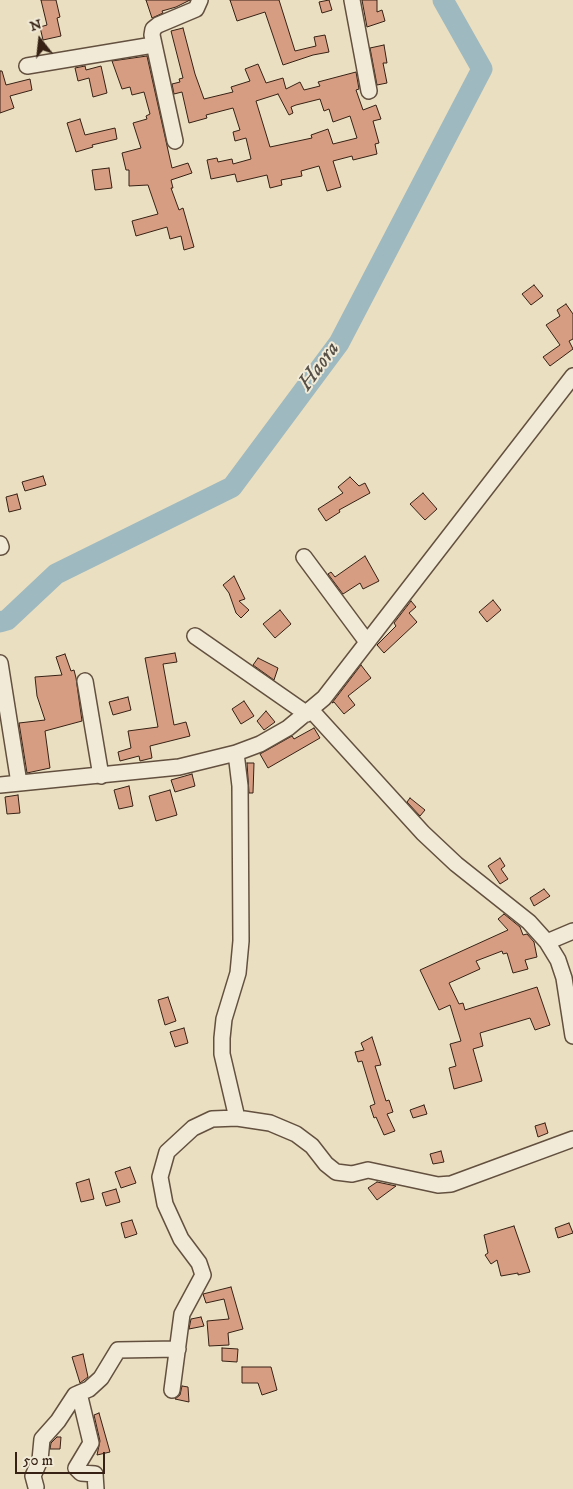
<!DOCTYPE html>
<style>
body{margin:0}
#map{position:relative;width:573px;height:1489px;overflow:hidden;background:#eadfc1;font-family:"IM FELL DW Pica",serif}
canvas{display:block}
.north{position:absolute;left:15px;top:15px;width:50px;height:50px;-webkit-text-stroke:4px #f1ead7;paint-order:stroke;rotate:344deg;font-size:14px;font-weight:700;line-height:20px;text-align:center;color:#362114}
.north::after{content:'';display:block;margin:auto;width:18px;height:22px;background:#362114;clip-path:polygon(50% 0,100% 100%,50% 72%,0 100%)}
.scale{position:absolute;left:15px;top:1452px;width:90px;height:22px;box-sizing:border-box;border:2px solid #362114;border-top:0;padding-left:6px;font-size:15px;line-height:18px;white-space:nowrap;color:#362114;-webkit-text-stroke:4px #f1ead7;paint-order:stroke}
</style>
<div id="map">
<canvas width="573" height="1489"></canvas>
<div class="north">N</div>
<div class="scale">50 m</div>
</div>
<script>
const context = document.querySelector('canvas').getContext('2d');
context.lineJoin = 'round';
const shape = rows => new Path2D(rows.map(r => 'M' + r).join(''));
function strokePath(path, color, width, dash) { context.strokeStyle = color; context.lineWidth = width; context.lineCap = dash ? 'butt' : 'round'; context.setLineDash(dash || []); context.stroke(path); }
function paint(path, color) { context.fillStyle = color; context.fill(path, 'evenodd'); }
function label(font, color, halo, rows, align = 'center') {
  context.font = font + ' "IM FELL DW Pica",serif'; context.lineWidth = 4; context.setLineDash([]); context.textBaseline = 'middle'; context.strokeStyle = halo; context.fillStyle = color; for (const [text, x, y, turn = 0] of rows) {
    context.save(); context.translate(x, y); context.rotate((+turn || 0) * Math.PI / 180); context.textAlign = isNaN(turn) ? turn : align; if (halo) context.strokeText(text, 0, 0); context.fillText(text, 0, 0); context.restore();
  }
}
strokePath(shape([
 [0,622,7,620,56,574,232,487,339,343,482,69,443,0]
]), '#9eb9bf', 21);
const building = shape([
 [41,0,56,0,60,17,57,18,61,36,43,40,40,27,47,25,41,0],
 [146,0,190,0,176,7,162,11,163,13,152,18,146,0],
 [230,0,279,0,295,51,316,46,314,37,325,35,329,52,313,55,283,65,265,12,237,21,230,0],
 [329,0,332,10,322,13,319,2,329,0],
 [362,0,377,0,377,12,382,10,385,21,367,27,362,0],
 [183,28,195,74,204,99,233,92,231,87,250,81,245,69,258,64,266,83,283,78,286,89,300,82,304,90,320,86,318,82,356,72,359,89,356,90,363,110,376,105,381,119,373,121,379,143,375,144,377,154,353,160,352,156,333,161,341,187,327,191,319,166,301,171,302,176,281,180,282,185,270,188,267,175,237,182,235,174,211,179,207,160,217,158,218,162,232,159,233,164,251,159,246,138,235,141,233,132,240,130,233,108,206,115,207,118,189,123,182,92,174,94,172,84,180,82,179,79,183,78,171,31,183,28],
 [278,94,289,115,293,113,291,107,296,105,320,99,324,111,329,109,333,122,350,116,357,138,333,144,328,129,311,135,312,138,270,147,256,101,278,94],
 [384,45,387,63,383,63,387,83,377,85,370,48,384,45],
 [147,56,172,168,188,163,192,173,171,180,173,188,171,188,179,210,183,208,194,247,184,250,181,236,170,239,167,227,136,236,132,221,158,214,148,185,129,186,129,170,126,170,122,153,141,148,133,123,147,119,146,116,150,114,144,92,132,95,130,87,122,89,112,61,147,56],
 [85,66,86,70,101,66,107,93,93,97,89,78,78,81,75,68,85,66],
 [0,71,2,71,6,85,30,79,32,90,10,96,14,108,0,113,0,71],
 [80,119,85,135,115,128,117,139,92,145,93,147,76,152,67,123,80,119],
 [109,168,112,188,95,190,92,170,109,168],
 [534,285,543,296,531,305,522,294,534,285],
 [566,304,573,314,573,339,569,341,573,349,550,366,543,357,560,345,546,325,560,316,557,310,566,304],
 [43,476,46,485,25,491,22,482,43,476],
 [350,477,359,486,365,483,370,493,339,510,340,512,326,521,318,509,343,493,338,487,350,477],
 [423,493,437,509,425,520,410,504,423,493],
 [17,494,21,509,9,512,6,497,17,494],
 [365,556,379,581,363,589,360,583,343,594,328,574,331,572,335,577,365,556],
 [234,576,245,599,239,601,249,610,241,618,236,613,229,593,223,585,234,576],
 [493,600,501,610,487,622,479,612,493,600],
 [411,601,416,607,409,613,417,622,384,653,377,645,396,626,394,623,411,601],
 [280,610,291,624,275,638,263,624,280,610],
 [175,653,177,662,163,664,174,725,186,722,190,736,150,746,152,758,140,761,139,756,120,761,118,752,131,748,128,731,158,727,145,658,175,653],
 [65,654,71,671,74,670,76,678,82,721,45,731,50,768,27,773,19,723,45,720,37,696,35,677,62,675,56,657,65,654],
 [258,658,278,668,274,680,253,665,258,658],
 [361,665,371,678,348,696,355,705,344,714,334,702,332,703,361,665],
 [128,697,131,710,113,715,109,702,128,697],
 [244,701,254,716,241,724,232,709,244,701],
 [266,711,275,722,264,730,257,721,266,711],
 [314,728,320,738,268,768,260,754,292,736,294,739,314,728],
 [247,763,254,763,253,793,249,793,247,763],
 [192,774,195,786,175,792,171,780,192,774],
 [129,786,133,806,119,809,114,790,129,786],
 [170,790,177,815,156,821,149,796,170,790],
 [18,795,20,813,7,814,5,797,18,795],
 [410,798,425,810,420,816,407,802,410,798],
 [500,858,505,866,501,869,508,879,500,884,488,866,500,858],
 [544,889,550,896,534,906,530,898,544,889],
 [504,914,520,927,523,935,527,934,534,942,537,957,525,960,528,969,513,973,507,953,503,954,502,951,476,961,480,969,449,983,459,1004,463,1003,465,1010,537,987,550,1025,535,1030,530,1018,480,1033,483,1046,473,1049,482,1081,454,1089,449,1068,456,1066,450,1044,461,1041,450,1005,439,1010,420,970,508,930,498,919,504,914],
 [168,997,176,1021,165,1025,158,1000,168,997],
 [184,1028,188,1043,175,1047,170,1032,184,1028],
 [372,1037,381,1065,375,1066,386,1101,389,1100,393,1112,387,1114,395,1131,384,1135,376,1117,374,1118,370,1106,375,1104,362,1061,358,1062,355,1052,364,1050,361,1043,372,1037],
 [424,1105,427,1114,413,1118,410,1110,424,1105],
 [545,1123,548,1133,538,1137,535,1126,545,1123],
 [441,1151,444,1162,433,1164,430,1154,441,1151],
 [130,1167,136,1183,121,1188,115,1172,130,1167],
 [89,1179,94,1199,81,1202,76,1183,89,1179],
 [377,1182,396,1186,377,1200,368,1188,377,1182],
 [116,1189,120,1202,106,1206,102,1193,116,1189],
 [132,1220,137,1234,125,1238,121,1223,132,1220],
 [569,1223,573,1233,558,1238,555,1228,569,1223],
 [514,1226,530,1272,518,1275,518,1273,501,1276,497,1260,491,1264,485,1255,488,1253,484,1235,514,1226],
 [231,1287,243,1329,228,1333,229,1345,209,1346,207,1321,229,1319,224,1299,206,1303,203,1294,231,1287],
 [201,1317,204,1326,189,1329,191,1319,201,1317],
 [222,1348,238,1349,237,1362,222,1361,222,1348],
 [83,1354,88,1377,80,1383,72,1357,83,1354],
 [242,1367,271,1367,277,1390,262,1395,258,1383,242,1383,242,1367],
 [182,1386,188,1387,189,1402,175,1399,180,1395,182,1386],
 [99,1413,110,1452,97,1455,100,1441,94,1415,99,1413],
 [57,1437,61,1437,60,1449,50,1449,51,1443,57,1437]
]);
paint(building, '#d79d82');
strokePath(building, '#362114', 1);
const minor = shape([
 [352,0,369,91],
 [27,66,153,45],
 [175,141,152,35,153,29,158,25,196,9,200,0],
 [0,544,1,547],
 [304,557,367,642],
 [195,636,307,714],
 [0,663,19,783],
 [85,681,101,776],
 [311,710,423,833,456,864,529,922,547,942,558,960,564,978,573,1036],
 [236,753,240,786,241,941,238,973,224,1019,222,1038,222,1054,237,1118],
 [0,785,179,767,236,753,260,744,288,728,324,698,573,376],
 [547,942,573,931],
 [172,1390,182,1314,203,1275,199,1263,181,1239,165,1204,160,1177,167,1152,193,1128,212,1119,237,1118,270,1123,296,1134,312,1146,326,1164,336,1172,352,1174,368,1170,438,1185,451,1184,573,1139],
 [79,1393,91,1443,76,1468,81,1473,95,1474,96,1489],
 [36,1487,33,1476,40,1460,42,1439,58,1421,75,1395,89,1389,101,1378,118,1350,178,1349]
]);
strokePath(minor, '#63503f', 18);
strokePath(minor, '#f1ead7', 15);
label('italic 22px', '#554f47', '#f1ead7', [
 ["Haora",320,367,-54]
]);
</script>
